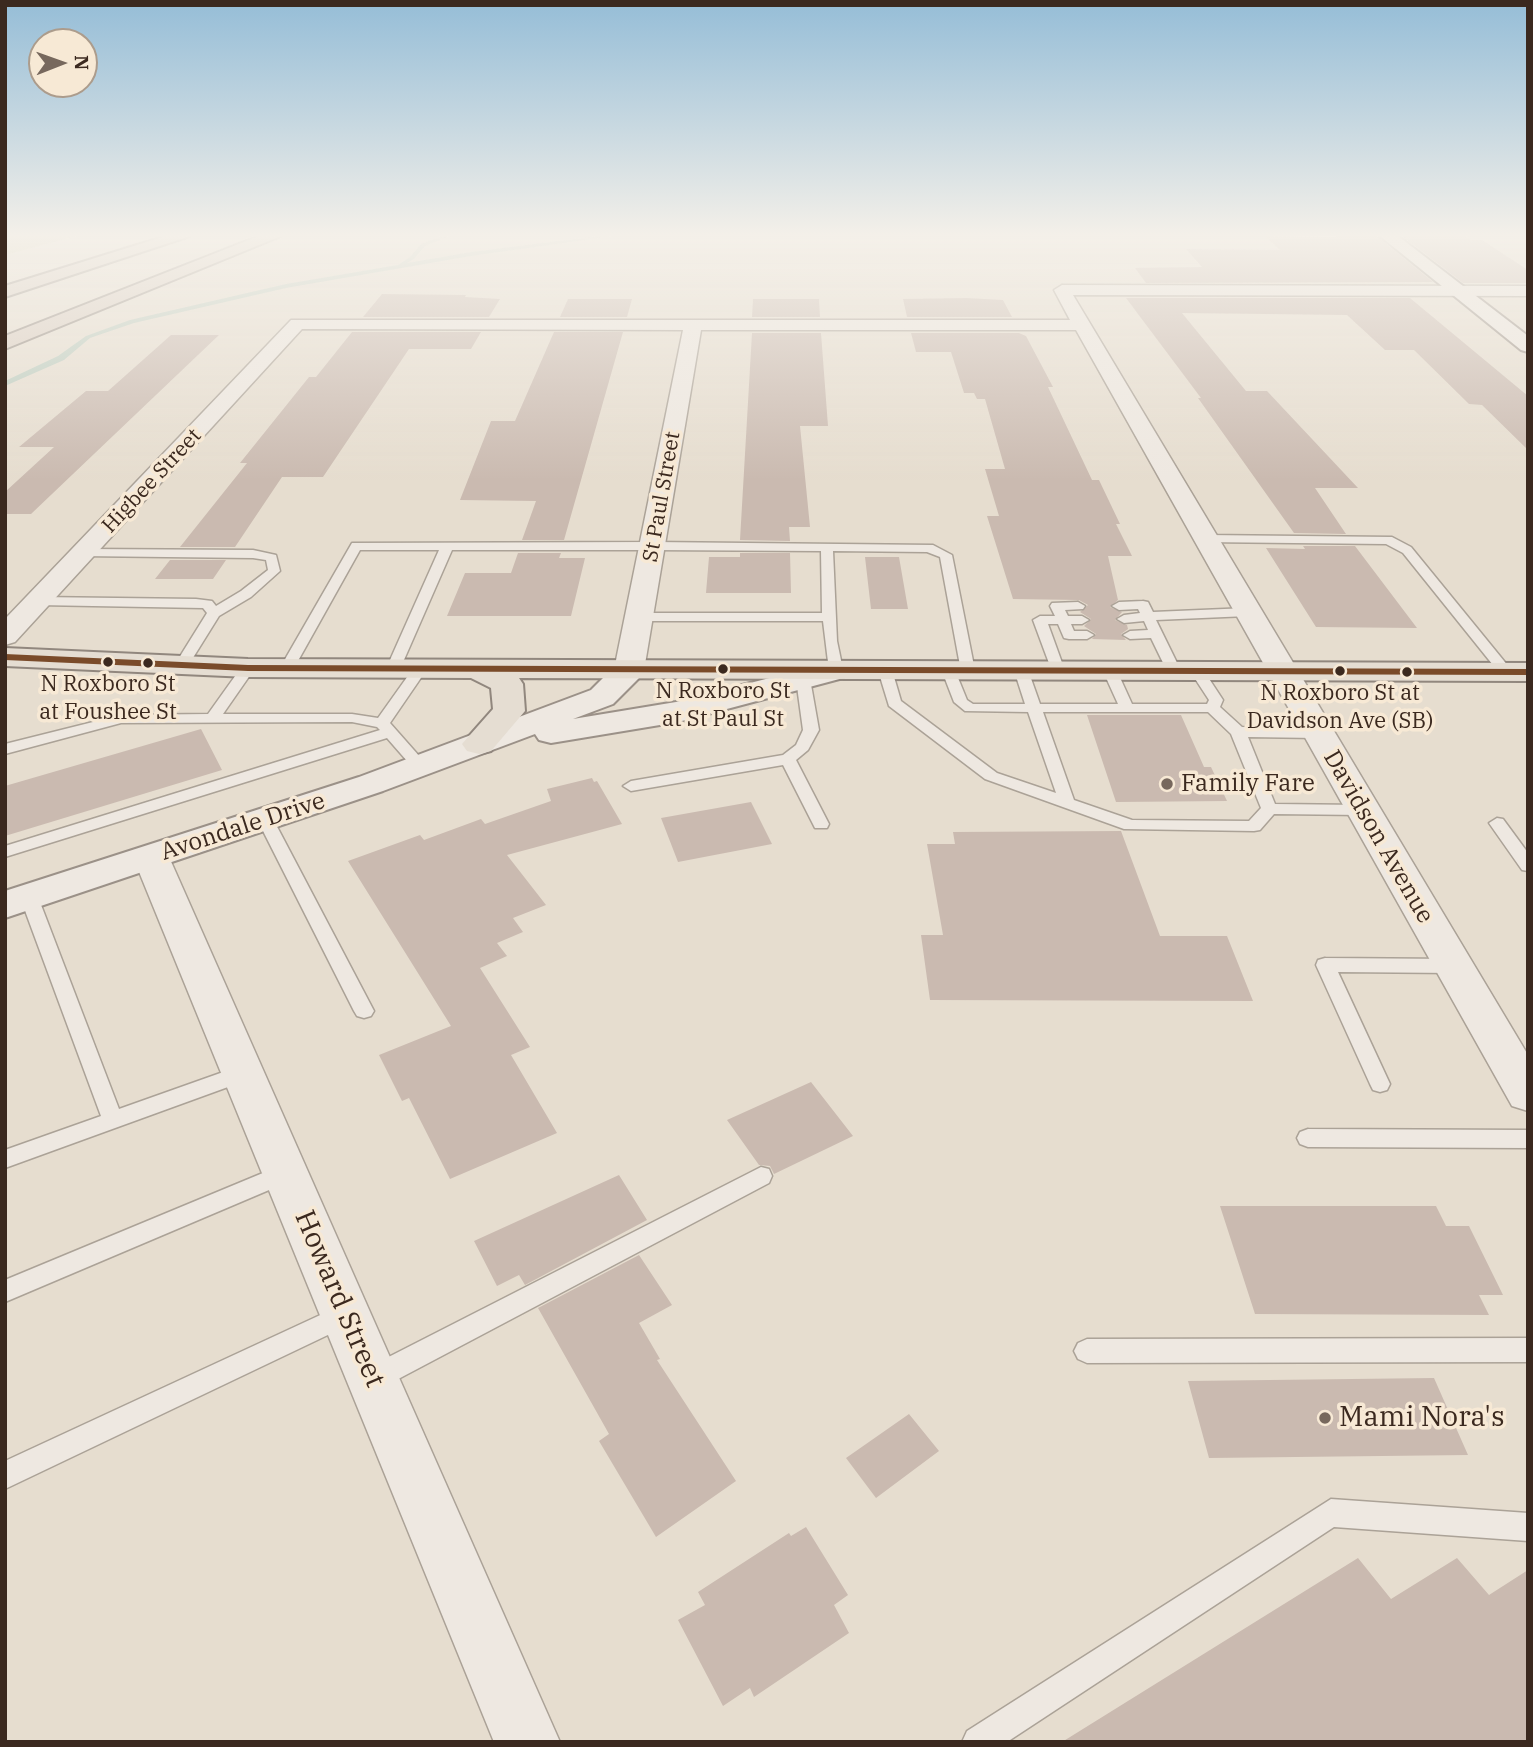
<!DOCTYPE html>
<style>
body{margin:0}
#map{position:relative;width:1533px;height:1747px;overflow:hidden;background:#e6ddcf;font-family:"IBM Plex Serif",serif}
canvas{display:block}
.frame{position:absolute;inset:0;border:7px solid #3b291f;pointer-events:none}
.north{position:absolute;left:28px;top:28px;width:70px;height:70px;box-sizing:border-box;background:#f7e9d5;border:2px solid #ac9c8c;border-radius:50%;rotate:89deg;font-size:19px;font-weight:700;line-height:28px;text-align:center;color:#3b291f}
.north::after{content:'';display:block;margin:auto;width:24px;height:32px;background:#77685d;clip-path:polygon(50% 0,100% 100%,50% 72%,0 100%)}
</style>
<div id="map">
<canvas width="1533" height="1747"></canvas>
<div class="frame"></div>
<div class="north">N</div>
</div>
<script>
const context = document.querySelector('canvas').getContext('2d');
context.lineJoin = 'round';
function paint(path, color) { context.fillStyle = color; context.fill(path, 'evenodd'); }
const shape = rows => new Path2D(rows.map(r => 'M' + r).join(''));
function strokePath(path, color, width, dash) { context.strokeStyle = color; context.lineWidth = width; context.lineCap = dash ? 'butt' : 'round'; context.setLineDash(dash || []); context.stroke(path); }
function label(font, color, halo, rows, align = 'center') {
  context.font = font + ' "IBM Plex Serif",serif'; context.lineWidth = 7; context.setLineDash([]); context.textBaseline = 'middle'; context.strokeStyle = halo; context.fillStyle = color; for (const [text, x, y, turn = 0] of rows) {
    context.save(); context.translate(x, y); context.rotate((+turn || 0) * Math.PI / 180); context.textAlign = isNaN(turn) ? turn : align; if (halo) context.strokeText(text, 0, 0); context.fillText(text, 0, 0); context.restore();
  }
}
paint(shape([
 [5,236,77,236,5,255]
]), '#d9d5b1');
paint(shape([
 [441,236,449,236,425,246,414,259,407,263,471,252,598,236,613,236,471,256,286,288,134,323,90,338,64,360,5,386,5,381,58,356,86,336,130,320,286,284,398,265,410,257,421,244,441,236]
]), '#bacbbe');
paint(shape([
 [1377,236,1433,282,1146,283,1135,268,1202,267,1186,249,1280,250,1266,237],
 [1402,236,1465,236,1472,240,1482,240,1528,270,1528,283,1463,283],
 [382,294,466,295,465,297,500,299,489,317,363,317],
 [966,298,1003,300,1012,317,907,317,903,299],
 [1126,298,1410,298,1528,396,1528,450,1482,405,1469,404,1414,350,1385,350,1347,315,1182,313,1246,391,1267,391,1358,488,1315,488,1346,534,1294,533,1198,398,1201,398],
 [568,299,632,299,627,317,560,317],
 [753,299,819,299,820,317,752,317],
 [352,332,481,332,471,349,409,349,323,477,282,477,235,547,180,547,247,463,240,463,309,377,316,377],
 [554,332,623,332,564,540,522,540,536,501,460,500,491,421,515,421],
 [752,333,821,333,828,426,800,426,810,527,789,527,790,541,740,540],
 [911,333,1019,333,1026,336,1053,387,1048,387,1092,480,1099,480,1120,524,1116,524,1132,556,1108,556,1118,600,1110,607,1122,612,1115,620,1127,625,1128,629,1121,634,1126,640,1092,639,1096,634,1084,626,1091,619,1080,612,1088,605,1079,600,1013,599,987,516,999,516,985,469,1005,469,985,399,977,399,974,393,964,393,951,352,916,352],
 [171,335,219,335,31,514,5,514,5,492,54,447,19,447,86,391,108,391],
 [1303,546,1355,546,1417,628,1316,627,1266,548,1305,549],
 [518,553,561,553,559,558,585,558,571,616,447,616,465,573,511,573],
 [740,553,790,553,791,593,706,593,709,557,740,557],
 [865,557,899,557,908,609,871,609],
 [170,560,226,560,213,579,155,579],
 [1087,715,1181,715,1204,767,1211,767,1227,801,1116,802],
 [201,729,222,770,5,836,5,786],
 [592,778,594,782,597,781,622,824,507,855,546,905,513,918,523,932,497,943,507,956,480,968,530,1047,511,1055,557,1133,450,1179,409,1098,402,1101,379,1055,451,1026,348,861,420,835,424,840,481,819,485,824,551,801,547,789],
 [751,802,772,844,678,862,661,818],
 [1121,831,1160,936,1227,936,1253,1001,930,1000,921,935,943,935,927,844,955,844,953,832],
 [811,1082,853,1136,774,1174,770,1166,759,1165,727,1120],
 [619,1175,647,1220,525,1285,519,1275,497,1286,474,1241],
 [1220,1206,1436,1206,1446,1226,1469,1226,1503,1295,1479,1295,1489,1315,1255,1314],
 [639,1255,672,1305,639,1323,660,1359,657,1360,736,1481,656,1537,599,1441,609,1434,538,1308],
 [1434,1378,1468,1455,1209,1458,1188,1381],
 [909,1414,939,1451,876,1498,846,1458],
 [806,1527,848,1595,834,1605,849,1633,754,1697,750,1688,723,1706,678,1620,705,1605,698,1592,789,1533,791,1536],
 [1358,1558,1391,1599,1457,1558,1489,1595,1528,1570,1528,1742,1062,1742]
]), '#cabab0');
const lane = shape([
 [1206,535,1392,537,1411,547,1513,672,1506,676,1501,675,1403,553,1386,544,1202,542,1202,536,1206,535],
 [653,542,933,545,952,555,975,671,968,675,961,671,940,557,927,552,833,551,837,641,843,670,836,674,829,670,823,621,640,621,633,617,640,613,822,613,821,551,653,550,452,550,400,669,393,673,386,669,439,550,360,550,294,668,287,672,280,668,352,543,653,542],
 [84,549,253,550,276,555,280,571,251,597,219,616,186,669,181,670,174,666,207,613,203,608,38,605,31,601,38,597,196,599,212,601,216,606,241,591,268,570,266,560,253,558,80,556,78,553,84,549],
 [1143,601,1148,602,1153,612,1248,608,1255,612,1248,616,1156,620,1181,671,1174,675,1167,671,1151,638,1130,639,1123,635,1130,631,1148,630,1144,621,1124,623,1117,619,1124,615,1140,613,1138,609,1119,610,1112,606,1119,602,1143,601],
 [1078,602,1085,606,1083,609,1065,610,1068,616,1082,616,1089,620,1082,624,1071,624,1074,631,1087,631,1094,635,1087,639,1069,639,1064,638,1058,624,1048,624,1065,671,1058,675,1053,674,1033,620,1040,616,1055,616,1050,606,1052,603,1078,602],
 [248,664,255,668,223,714,352,714,378,718,415,666,425,666,427,669,390,723,428,766,426,769,414,769,387,738,5,857,5,846,380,730,377,727,352,722,121,723,5,754,5,744,121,715,208,714,243,665,248,664],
 [885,666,892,670,901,701,997,773,1056,793,1028,712,965,711,954,702,942,671,944,668,954,668,967,700,973,704,1025,704,1014,670,1021,666,1028,670,1040,704,1118,704,1103,671,1110,667,1117,671,1132,704,1207,704,1209,700,1190,671,1197,667,1202,668,1223,700,1220,707,1242,727,1317,728,1325,733,1317,738,1248,737,1275,804,1362,805,1370,810,1362,815,1274,814,1260,830,1254,831,1124,829,985,779,889,706,878,670,885,666],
 [1043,712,1208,712,1231,734,1261,808,1249,821,1132,820,1074,800,1043,712],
 [803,675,810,679,819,730,808,750,796,760,829,824,827,828,815,828,783,765,631,791,623,786,631,781,783,755,796,745,803,730,796,679,803,675],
 [265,814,273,819,374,1011,371,1016,364,1018,357,1016,354,1011,257,819,265,814],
 [1497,818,1503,819,1528,853,1528,871,1522,870,1489,823,1497,818],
 [29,891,38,897,119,1109,243,1065,250,1067,253,1073,250,1079,5,1168,5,1150,101,1116,20,897,29,891],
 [1325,958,1454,959,1461,961,1464,966,1461,971,1454,973,1338,972,1390,1084,1387,1090,1380,1092,1373,1090,1370,1084,1316,965,1318,960,1325,958],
 [1308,1129,1528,1130,1528,1148,1308,1147,1300,1144,1297,1138,1300,1132,1308,1129],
 [287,1163,295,1165,298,1172,295,1179,5,1302,5,1280,287,1163],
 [761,1167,769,1169,772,1176,769,1183,385,1386,376,1389,367,1386,363,1377,367,1368,761,1167],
 [344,1304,353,1307,356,1315,353,1323,5,1489,5,1461,344,1304],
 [1528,1338,1528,1362,1087,1363,1078,1359,1074,1351,1078,1343,1087,1339,1528,1338],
 [1331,1499,1528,1513,1528,1541,1334,1527,1007,1742,962,1742,967,1731,1331,1499]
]);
const street = shape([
 [1062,285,1528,286,1528,296,1073,295,1528,1055,1528,1111,1512,1106,1076,330,701,330,644,670,640,676,629,679,618,676,614,670,683,330,302,329,15,642,5,645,5,619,291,320,1070,320,1054,290,1062,285],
 [151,846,164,849,169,857,560,1742,494,1742,133,857,138,849,151,846]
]);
const secondary = shape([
 [1380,236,1398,236,1528,336,1528,352,1521,350,1380,236],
 [629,661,640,663,645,670,640,677,613,704,573,719,676,702,836,661,847,663,852,670,847,677,678,722,551,743,539,740,535,734,383,791,5,918,5,891,359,777,591,690,618,663,629,661]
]);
const primary = shape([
 [5,648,248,659,1528,663,1528,681,519,678,523,684,525,711,491,751,479,754,467,751,462,744,493,709,491,688,471,678,248,677,5,666,5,648]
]);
const highway = shape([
 [166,236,190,236,5,297,5,286,166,236],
 [259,236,281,236,5,349,5,336,259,236]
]);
strokePath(lane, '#aba297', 3);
strokePath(street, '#aba297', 3);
strokePath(secondary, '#9b9188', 4);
strokePath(primary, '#91877e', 4);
strokePath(highway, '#91877e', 4);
paint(lane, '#eee8e1');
paint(street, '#eee8e1');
paint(secondary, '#eee8e1');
paint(primary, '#e5ddd2');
paint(highway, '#d9ccc0');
paint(shape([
 [5,654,248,665,1528,669,1528,675,248,671,5,660,5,654]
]), '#7a4b2a');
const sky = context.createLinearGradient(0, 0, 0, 480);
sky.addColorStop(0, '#95bdd7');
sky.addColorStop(0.49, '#f4f0e9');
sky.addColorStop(1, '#f4f0e900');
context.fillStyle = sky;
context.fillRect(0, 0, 1533, 480);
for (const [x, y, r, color] of [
 [108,662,6,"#3b291f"],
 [148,663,6,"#3b291f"],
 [723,669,6,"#3b291f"],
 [1340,671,6,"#3b291f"],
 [1407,672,6,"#3b291f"],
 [1167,784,7,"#77685d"],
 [1325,1418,7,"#77685d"]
]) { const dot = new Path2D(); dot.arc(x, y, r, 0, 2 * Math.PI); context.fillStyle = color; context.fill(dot); strokePath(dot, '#f7e9d5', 2.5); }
label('21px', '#3b291f', '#f7e9d5', [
 ["Higbee Street",152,481,-47],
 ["St Paul Street",662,497,-80]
]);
label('22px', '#3b291f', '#f7e9d5', [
 ["N Roxboro St",108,685],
 ["at Foushee St",108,713],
 ["N Roxboro St",723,692],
 ["at St Paul St",723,720],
 ["N Roxboro St at",1340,694],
 ["Davidson Ave (SB)",1340,722]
]);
label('24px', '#3b291f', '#f7e9d5', [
 ["Family Fare",1181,784]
], 'left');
label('24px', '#3b291f', '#f7e9d5', [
 ["Avondale Drive",243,827,-18],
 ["Davidson Avenue",1378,837,60]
]);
label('28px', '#3b291f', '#f7e9d5', [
 ["Howard Street",339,1299,67]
]);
label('28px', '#3b291f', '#f7e9d5', [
 ["Mami Nora's",1339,1418]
], 'left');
</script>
